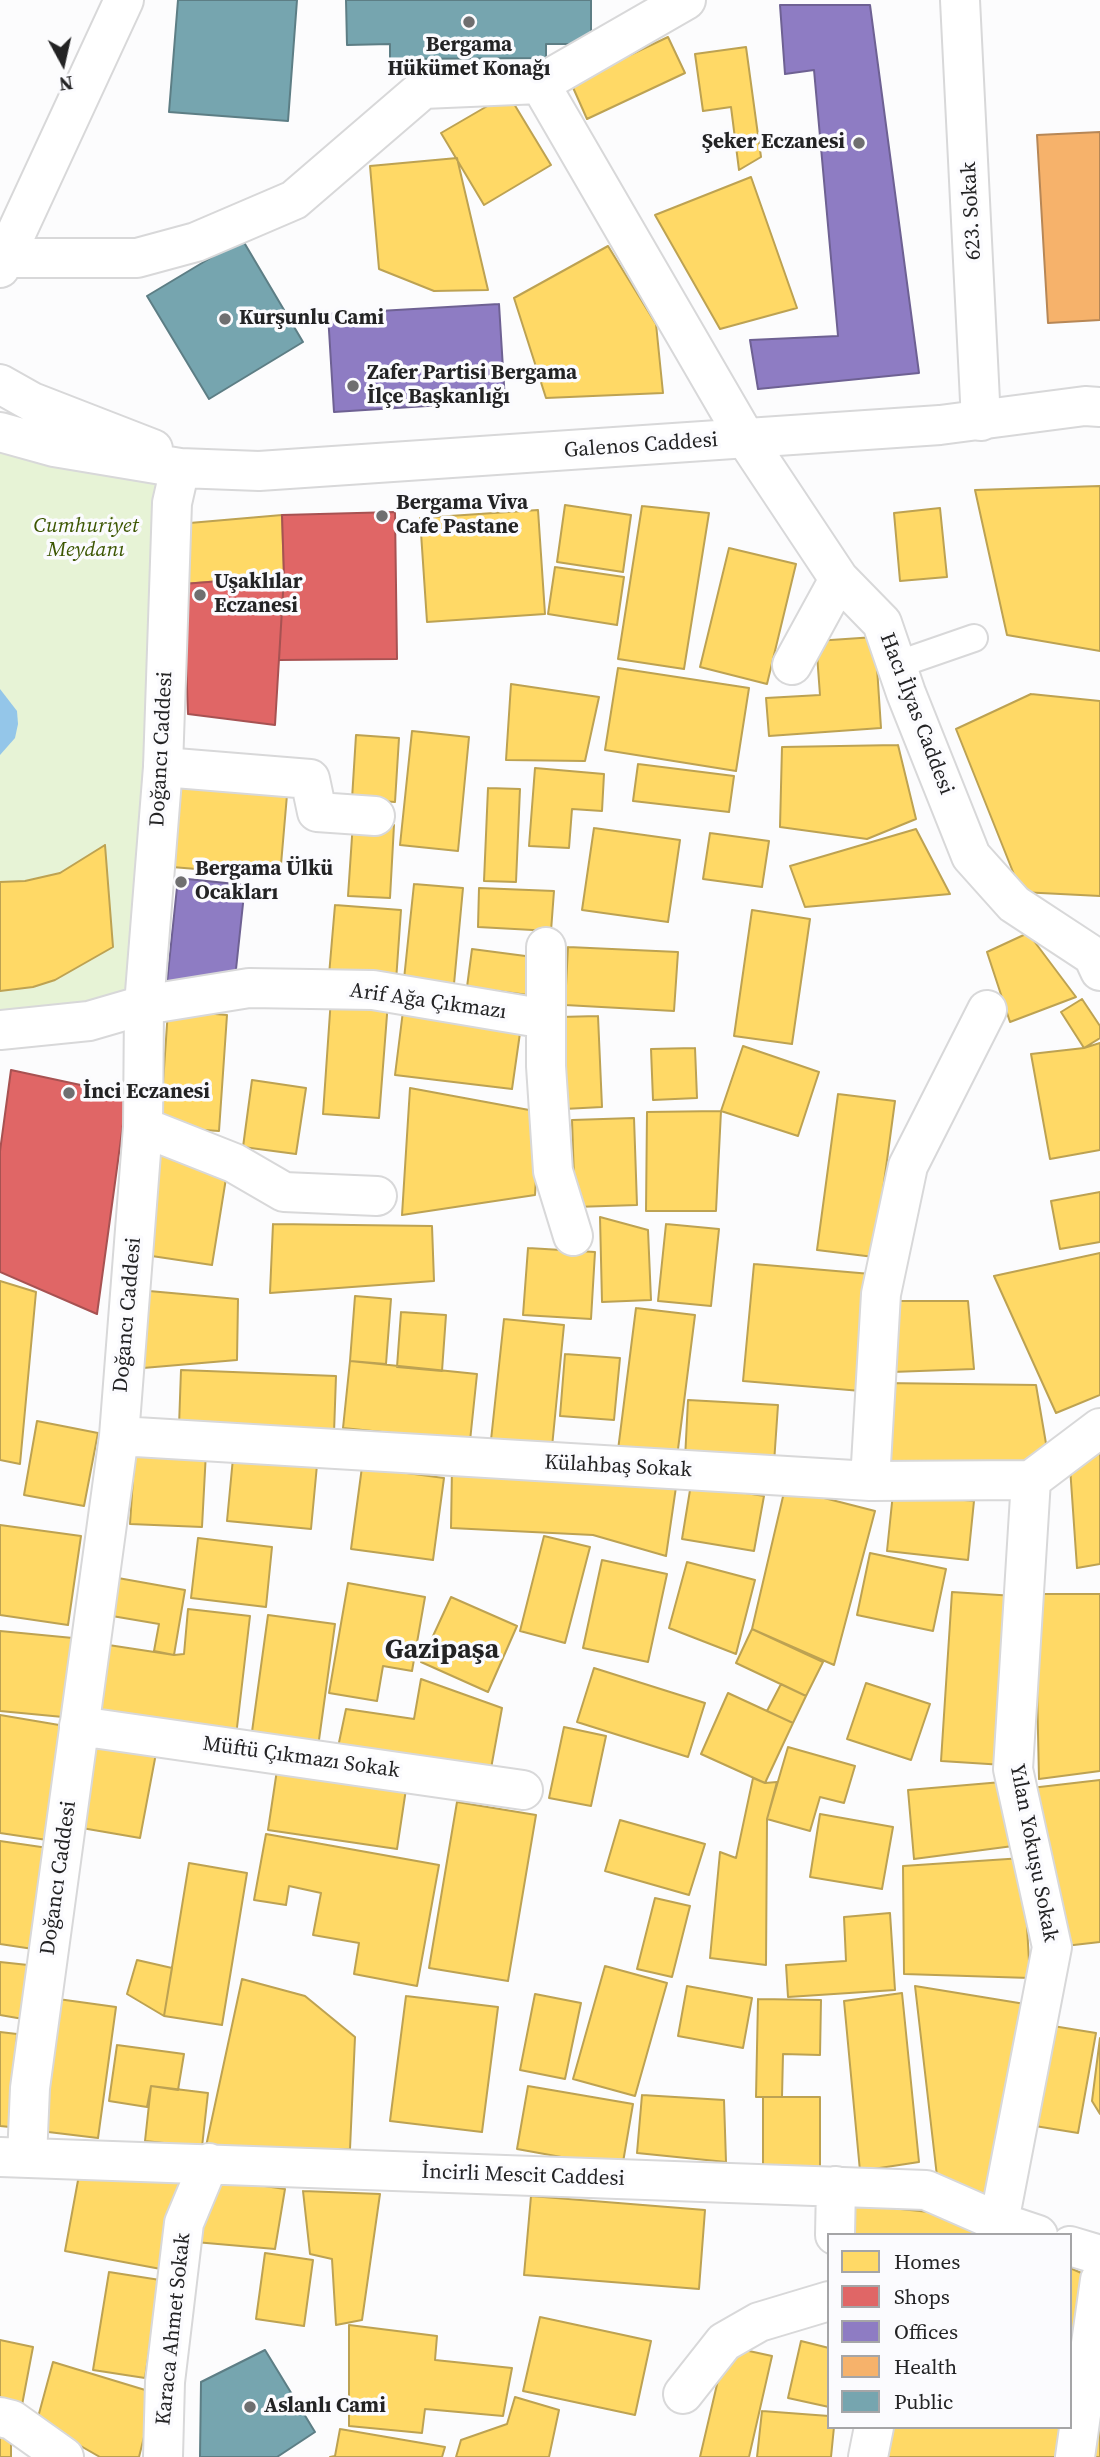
<!DOCTYPE html>
<meta charset="utf-8">
<style>
body{margin:0}
#map{position:relative;width:1100px;height:2457px;overflow:hidden;background:#fcfcfd;font-family:"Source Serif 4",serif}
canvas{display:block}
.legend{position:absolute;left:827px;top:2233px;width:245px;height:196px;box-sizing:border-box;background:#fbfbfe;border:2px solid #a5a5a7;margin:0;padding:9px 12px;list-style:none;font-size:21px;color:#232324}
.legend li{display:flex;align-items:center;gap:14px;height:35px}
.legend b{width:35px;border:2px solid #a5a5a7}
.north{position:absolute;left:28px;top:28px;width:70px;height:70px;-webkit-text-stroke:5px #fbfbfe;paint-order:stroke;rotate:172deg;font-size:19px;font-weight:700;line-height:28px;text-align:center;color:#232324}
.north::after{content:'';display:block;margin:auto;width:24px;height:32px;background:#232324;clip-path:polygon(50% 0,100% 100%,50% 72%,0 100%)}
</style>
<div id="map">
<canvas width="1100" height="2457"></canvas>
<ul class="legend">
<li><b style="height:19px;background:#ffd966"></b>Homes</li>
<li><b style="height:19px;background:#e06666"></b>Shops</li>
<li><b style="height:19px;background:#8e7cc3"></b>Offices</li>
<li><b style="height:19px;background:#f6b26b"></b>Health</li>
<li><b style="height:19px;background:#76a5af"></b>Public</li>
</ul>
<div class="north">N</div>
</div>
<script>
const context = document.querySelector('canvas').getContext('2d');
context.lineJoin = 'round';
function paint(path, color) { context.fillStyle = color; context.fill(path, 'evenodd'); }
const shape = rows => new Path2D(rows.map(r => 'M' + r).join(''));
function strokePath(path, color, width, dash) { context.strokeStyle = color; context.lineWidth = width; context.lineCap = dash ? 'butt' : 'round'; context.setLineDash(dash || []); context.stroke(path); }
function label(font, color, halo, rows, align = 'center') {
  context.font = font + ' "Source Serif 4",serif'; context.lineWidth = 7; context.setLineDash([]); context.textBaseline = 'middle'; context.strokeStyle = halo; context.fillStyle = color; for (const [text, x, y, turn = 0] of rows) {
    context.save(); context.translate(x, y); context.rotate((+turn || 0) * Math.PI / 180); context.textAlign = isNaN(turn) ? turn : align; if (halo) context.strokeText(text, 0, 0); context.fillText(text, 0, 0); context.restore();
  }
}
paint(shape([
 [0,432,180,468,144,1005,0,1030]
]), '#e7f3d6');
paint(shape([
 [0,689,17,711,18,724,15,738,0,755]
]), '#94c6e9');
const homes = shape([
 [668,37,685,73,587,119,571,83,668,37],
 [746,47,761,157,739,170,731,107,703,111,695,54,746,47],
 [508,94,551,165,484,205,441,133,508,94],
 [457,158,488,290,434,291,379,269,370,166,457,158],
 [751,177,797,308,720,329,655,215,751,177],
 [608,246,656,324,663,393,546,398,514,298,608,246],
 [1100,486,1100,651,1007,635,975,490,1100,486],
 [565,505,631,515,623,572,557,562,565,505],
 [642,506,709,513,684,669,618,659,642,506],
 [940,508,947,577,900,581,894,513,940,508],
 [538,510,545,614,427,622,420,518,538,510],
 [282,515,284,576,183,584,178,524,282,515],
 [729,548,796,564,767,684,700,667,729,548],
 [555,567,624,577,617,625,548,614,555,567],
 [875,637,881,728,769,736,766,698,820,695,816,641,875,637],
 [618,668,749,688,736,771,605,750,618,668],
 [511,684,599,697,585,761,506,760,511,684],
 [1031,694,1100,701,1100,896,1021,892,956,729,1031,694],
 [412,731,469,737,458,851,400,845,412,731],
 [356,735,399,738,395,802,352,799,356,735],
 [898,745,916,819,867,839,780,827,782,747,898,745],
 [638,764,734,776,729,812,633,801,638,764],
 [535,768,604,774,602,811,572,809,569,848,529,846,535,768],
 [179,786,287,795,280,876,172,867,179,786],
 [488,788,520,789,516,882,484,881,488,788],
 [353,822,394,825,390,898,348,896,353,822],
 [594,828,680,840,668,922,582,910,594,828],
 [916,829,950,894,805,907,790,866,916,829],
 [710,833,769,841,762,887,703,879,710,833],
 [105,845,113,947,55,980,33,987,0,991,0,882,25,881,60,873,105,845],
 [414,884,463,888,454,984,404,979,414,884],
 [479,888,554,891,551,931,478,927,479,888],
 [335,905,401,910,396,981,329,975,335,905],
 [752,910,810,919,792,1044,734,1036,752,910],
 [1028,933,1076,997,1010,1022,987,952,1028,933],
 [568,947,678,952,674,1011,565,1005,568,947],
 [472,949,533,957,528,995,467,987,472,949],
 [331,998,388,1002,379,1118,323,1114,331,998],
 [1082,999,1100,1026,1100,1038,1084,1048,1061,1012,1082,999],
 [168,1010,227,1015,219,1131,160,1127,168,1010],
 [403,1011,521,1026,512,1089,395,1075,403,1011],
 [598,1016,602,1107,564,1109,560,1017,598,1016],
 [1100,1043,1100,1150,1050,1159,1031,1054,1084,1048,1100,1043],
 [743,1046,819,1072,798,1136,721,1111,743,1046],
 [695,1048,697,1098,653,1100,651,1049,695,1048],
 [252,1080,306,1088,296,1154,243,1147,252,1080],
 [410,1088,540,1112,535,1195,402,1215,410,1088],
 [838,1094,895,1101,874,1257,817,1250,838,1094],
 [721,1111,716,1211,646,1211,647,1112,721,1111],
 [634,1118,637,1205,575,1207,572,1120,634,1118],
 [160,1155,228,1166,212,1265,145,1255,160,1155],
 [1100,1192,1100,1242,1060,1249,1051,1201,1100,1192],
 [600,1217,648,1230,651,1300,602,1302,600,1217],
 [273,1224,432,1226,434,1281,270,1293,273,1224],
 [666,1224,719,1229,711,1306,658,1301,666,1224],
 [528,1248,595,1252,591,1319,523,1315,528,1248],
 [1100,1253,1100,1395,1056,1413,994,1276,1100,1253],
 [754,1264,871,1274,861,1391,743,1381,754,1264],
 [0,1281,36,1292,20,1464,0,1460,0,1281],
 [138,1290,238,1299,237,1360,143,1368,138,1290],
 [355,1296,391,1299,386,1364,350,1361,355,1296],
 [891,1301,968,1301,974,1369,892,1372,891,1301],
 [636,1308,695,1315,677,1457,618,1450,636,1308],
 [401,1312,446,1315,442,1371,397,1367,401,1312],
 [504,1319,564,1325,552,1447,491,1440,504,1319],
 [565,1354,620,1358,614,1420,560,1416,565,1354],
 [350,1361,477,1374,470,1441,343,1428,350,1361],
 [181,1370,336,1376,334,1433,179,1426,181,1370],
 [883,1383,1036,1385,1049,1461,884,1470,883,1383],
 [688,1400,778,1405,774,1463,685,1459,688,1400],
 [37,1421,98,1433,84,1506,24,1495,37,1421],
 [135,1448,206,1452,202,1527,130,1524,135,1448],
 [1100,1451,1100,1564,1077,1568,1070,1467,1100,1451],
 [233,1458,317,1465,311,1529,227,1521,233,1458],
 [362,1467,444,1478,433,1560,351,1549,362,1467],
 [452,1467,676,1487,666,1556,593,1535,451,1528,452,1467],
 [691,1484,764,1496,754,1551,682,1539,691,1484],
 [785,1488,875,1511,834,1665,752,1629,785,1488],
 [893,1493,974,1501,968,1560,887,1551,893,1493],
 [0,1525,81,1536,68,1625,0,1615,0,1525],
 [544,1536,590,1547,565,1643,520,1631,544,1536],
 [198,1538,272,1547,266,1607,191,1598,198,1538],
 [870,1553,946,1569,933,1631,857,1615,870,1553],
 [602,1560,667,1574,648,1662,583,1648,602,1560],
 [687,1562,755,1580,736,1654,669,1628,687,1562],
 [118,1578,185,1590,174,1655,154,1651,159,1624,112,1616,118,1578],
 [348,1583,425,1597,412,1671,383,1666,377,1701,329,1693,348,1583],
 [952,1592,1015,1596,1004,1765,941,1761,952,1592],
 [1035,1594,1100,1594,1100,1771,1039,1779,1035,1594],
 [451,1597,517,1626,488,1692,421,1662,451,1597],
 [188,1609,250,1616,236,1736,93,1720,102,1644,174,1655,184,1654,188,1609],
 [268,1615,335,1624,318,1747,251,1739,268,1615],
 [752,1629,823,1662,806,1696,736,1663,752,1629],
 [0,1631,73,1638,63,1717,0,1711,0,1631],
 [594,1668,705,1703,688,1757,577,1722,594,1668],
 [421,1679,502,1708,490,1774,337,1752,346,1709,414,1719,421,1679],
 [866,1683,930,1704,911,1760,847,1739,866,1683],
 [781,1684,806,1696,793,1723,767,1711,781,1684],
 [728,1693,793,1723,765,1783,701,1754,728,1693],
 [0,1715,65,1726,47,1840,0,1833,0,1715],
 [564,1727,606,1736,591,1806,549,1798,564,1727],
 [93,1736,157,1748,140,1838,76,1827,93,1736],
 [788,1747,855,1766,844,1803,820,1797,810,1831,767,1819,788,1747],
 [277,1770,406,1789,397,1849,268,1830,277,1770],
 [753,1778,765,1783,777,1782,767,1819,766,1965,710,1958,720,1852,736,1858,753,1778],
 [1100,1780,1100,1942,1065,1946,1031,1788,1100,1780],
 [1002,1782,1013,1846,914,1859,908,1790,1002,1782],
 [457,1802,536,1815,508,1981,429,1968,457,1802],
 [820,1814,893,1827,882,1889,810,1877,820,1814],
 [620,1820,705,1844,689,1895,605,1871,620,1820],
 [266,1834,439,1865,417,1986,354,1974,359,1943,313,1935,321,1893,289,1886,286,1905,254,1900,266,1834],
 [0,1841,48,1848,33,1949,0,1944,0,1841],
 [1023,1858,1030,1978,904,1974,903,1866,1023,1858],
 [189,1863,247,1873,222,2025,164,2016,189,1863],
 [655,1898,690,1906,672,1977,637,1969,655,1898],
 [890,1913,895,1990,788,1997,786,1965,846,1961,844,1917,890,1913],
 [137,1960,172,1968,164,2016,127,1994,137,1960],
 [0,1962,28,1965,23,2019,0,2015,0,1962],
 [605,1966,667,1983,635,2096,573,2079,605,1966],
 [242,1979,305,1996,355,2037,350,2149,205,2151,242,1979],
 [687,1986,752,1998,743,2048,678,2036,687,1986],
 [915,1986,1031,2005,994,2205,938,2185,915,1986],
 [902,1993,919,2162,860,2171,844,2001,902,1993],
 [535,1994,581,2003,565,2079,520,2070,535,1994],
 [406,1996,498,2007,482,2132,390,2121,406,1996],
 [58,1999,116,2007,98,2138,40,2131,58,1999],
 [758,1999,821,2000,820,2055,783,2054,782,2097,756,2097,758,1999],
 [1053,2026,1096,2033,1078,2133,1035,2126,1053,2026],
 [0,2032,17,2034,10,2127,0,2126,0,2032],
 [1100,2038,1100,2114,1092,2101,1100,2038],
 [117,2045,184,2054,178,2090,151,2086,147,2107,109,2101,117,2045],
 [151,2086,208,2093,202,2147,145,2141,151,2086],
 [528,2086,633,2104,622,2168,517,2149,528,2086],
 [642,2095,724,2100,726,2162,637,2153,642,2095],
 [763,2097,820,2097,820,2172,763,2172,763,2097],
 [81,2164,182,2183,166,2270,65,2251,81,2164],
 [210,2178,285,2189,275,2249,195,2242,210,2178],
 [303,2191,380,2194,362,2320,336,2325,332,2259,310,2254,303,2191],
 [531,2196,705,2210,699,2289,524,2275,531,2196],
 [844,2203,929,2212,986,2235,844,2235,844,2203],
 [265,2253,313,2260,304,2326,256,2319,265,2253],
 [1070,2268,1086,2275,1070,2392,1070,2268],
 [109,2272,160,2280,145,2378,93,2370,109,2272],
 [540,2317,651,2341,635,2415,523,2391,540,2317],
 [349,2325,437,2336,435,2360,512,2368,503,2416,425,2409,422,2433,349,2426,349,2325],
 [0,2340,33,2347,22,2405,0,2400,0,2340],
 [801,2341,829,2348,829,2407,788,2398,801,2341],
 [726,2346,772,2356,749,2457,700,2457,726,2346],
 [53,2362,155,2393,139,2457,100,2457,37,2421,53,2362],
 [1100,2377,1100,2457,1089,2457,1100,2377],
 [515,2397,559,2410,549,2457,456,2457,461,2440,507,2424,515,2397],
 [762,2411,829,2416,829,2427,834,2427,831,2457,757,2457,762,2411],
 [885,2427,1065,2427,1061,2457,882,2457,885,2427],
 [340,2429,445,2447,442,2457,330,2457,335,2456,340,2429],
 [0,2436,11,2442,11,2457,0,2457,0,2436]
]);
paint(homes, '#ffd966');
strokePath(homes, '#bda252', 2);
const shops = shape([
 [395,512,397,659,279,660,284,576,282,515,395,512],
 [284,576,275,725,188,714,183,584,284,576],
 [11,1070,127,1095,97,1314,0,1272,0,1151,11,1070]
]);
paint(shops, '#e06666');
strokePath(shops, '#a75252', 2);
const offices = shape([
 [780,5,870,5,919,373,758,389,750,340,838,336,814,70,785,74,780,5],
 [499,304,505,401,334,412,328,314,499,304],
 [178,878,245,885,234,988,167,982,178,878]
]);
paint(offices, '#8e7cc3');
strokePath(offices, '#6e6193', 2);
const health = shape([
 [1100,132,1100,320,1048,323,1037,135,1100,132]
]);
paint(health, '#f6b26b');
strokePath(health, '#b78756', 2);
const public = shape([
 [178,0,297,0,288,121,169,112,178,0],
 [346,0,591,0,591,44,546,44,546,58,390,59,390,44,347,45,346,0],
 [242,239,303,342,209,399,147,296,242,239],
 [265,2350,315,2432,277,2457,200,2457,201,2382,265,2350]
]);
paint(public, '#76a5af');
strokePath(public, '#5d7e85', 2);
const service = shape([
 [896,665,974,638]
]);
const minor = shape([
 [960,0,981,421],
 [540,84,746,439,839,579,882,623,906,693,971,856,1014,904,1093,956,1100,971],
 [4,258,137,258,196,242,294,200,423,89,540,84,686,0],
 [792,665,839,579],
 [163,767,310,779,317,812,375,816],
 [546,947,546,1066,553,1171,573,1236],
 [143,1127,234,1163,284,1192,377,1196],
 [119,1436,870,1481,1031,1480,1100,1428],
 [870,1481,881,1294,908,1166,987,1010],
 [79,1726,523,1790],
 [0,2157,926,2190,999,2222,1038,2235],
 [27,2158,30,2088,119,1436,143,1127,144,1005,249,988,373,990,546,1019],
 [999,2222,1052,1947,1013,1769,1031,1480],
 [835,2235,836,2186],
 [1070,2246,1100,2255],
 [683,2394,724,2342,759,2322,829,2301],
 [0,2417,12,2420,64,2457],
 [163,2457,165,2382,184,2223,209,2163],
 [868,2457,874,2427],
 [1075,2457,1100,2280]
]);
const secondary = shape([
 [0,268,124,0],
 [0,384,32,402,153,449],
 [0,432,54,447,180,468,259,471,940,425,1085,406,1100,407],
 [0,1030,89,1021,144,1005,163,767,172,503,180,468]
]);
strokePath(service, '#d8d8d9', 30);
strokePath(minor, '#d8d8d9', 42);
strokePath(secondary, '#d8d8d9', 42);
strokePath(service, '#fff', 26);
strokePath(minor, '#fff', 38);
strokePath(secondary, '#fff', 38);
for (const [x, y, r, color] of [
 [469,22,7,"#6f6f70"],
 [859,143,7,"#6f6f70"],
 [225,319,7,"#6f6f70"],
 [353,386,7,"#6f6f70"],
 [382,516,7,"#6f6f70"],
 [200,595,7,"#6f6f70"],
 [181,882,7,"#6f6f70"],
 [69,1093,7,"#6f6f70"],
 [250,2407,7,"#6f6f70"]
]) { const dot = new Path2D(); dot.arc(x, y, r, 0, 2 * Math.PI); context.fillStyle = color; context.fill(dot); strokePath(dot, '#fbfbfe', 2.5); }
label('bold 21px', '#232324', '#fbfbfe', [
 ["Bergama",469,46,"center"],
 ["Hükümet Konağı",469,70,"center"],
 ["Şeker Eczanesi",845,143,"right"],
 ["Kurşunlu Cami",239,319],
 ["Zafer Partisi Bergama",367,374],
 ["İlçe Başkanlığı",367,398],
 ["Bergama Viva",396,504],
 ["Cafe Pastane",396,528],
 ["Uşaklılar",214,583],
 ["Eczanesi",214,607],
 ["Bergama Ülkü",195,870],
 ["Ocakları",195,894],
 ["İnci Eczanesi",83,1093],
 ["Aslanlı Cami",264,2407]
], 'left');
label('21px', '#232324', '#fbfbfe', [
 ["623. Sokak",972,211,-93],
 ["Galenos Caddesi",641,446,-4],
 ["Hacı İlyas Caddesi",916,714,69],
 ["Doğancı Caddesi",162,749,-87],
 ["Arif Ağa Çıkmazı",428,1002,8],
 ["Doğancı Caddesi",128,1315,-85],
 ["Külahbaş Sokak",618,1467,3],
 ["Müftü Çıkmazı Sokak",301,1758,8],
 ["Yılan Yokuşu Sokak",1033,1853,79],
 ["Doğancı Caddesi",59,1878,-82],
 ["İncirli Mescit Caddesi",523,2176,2],
 ["Karaca Ahmet Sokak",174,2329,-84]
]);
label('italic 21px', '#3c5602', '#fbfbfe', [
 ["Cumhuriyet",86,527],
 ["Meydanı",86,551]
]);
label('bold 28px', '#232324', '#fbfbfe', [
 ["Gazipaşa",442,1651]
]);
</script>
